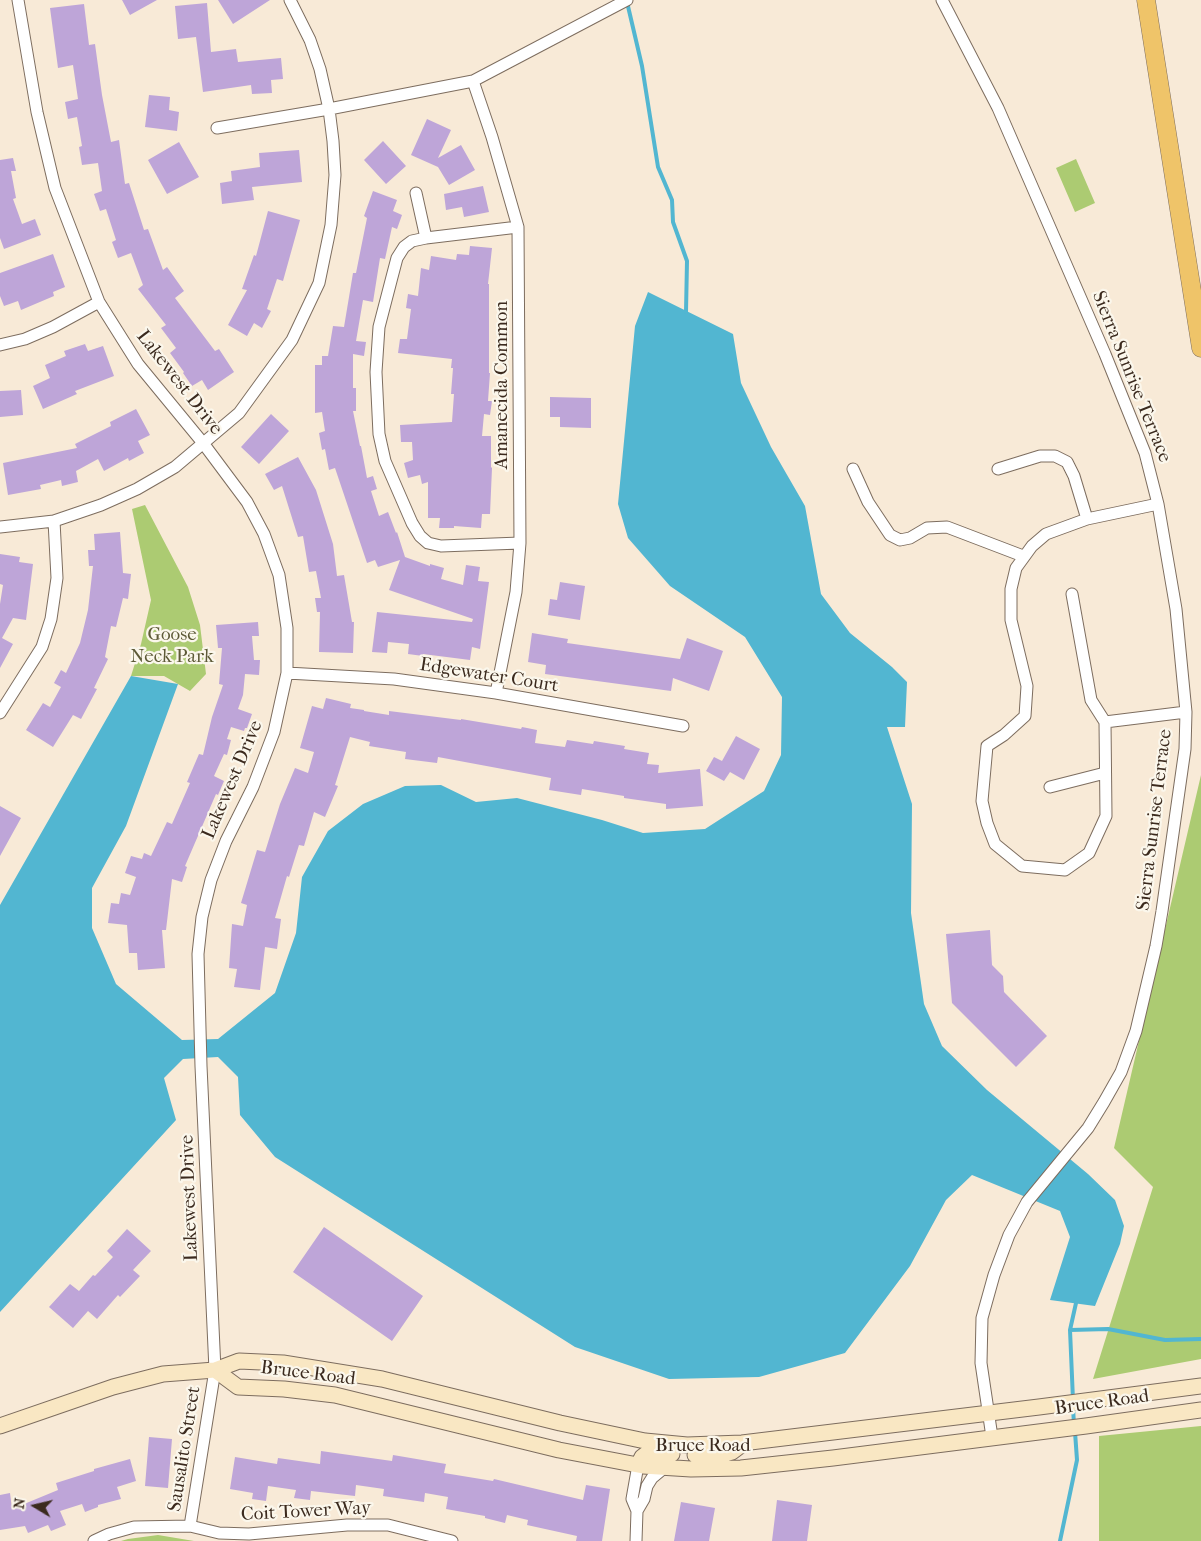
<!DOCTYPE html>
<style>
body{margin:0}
#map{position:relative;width:1201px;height:1541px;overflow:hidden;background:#f8ead7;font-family:"IM FELL French Canon",serif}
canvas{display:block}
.north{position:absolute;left:10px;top:1481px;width:50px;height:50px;-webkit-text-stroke:4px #fbf7ec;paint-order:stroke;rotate:279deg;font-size:14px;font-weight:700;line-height:20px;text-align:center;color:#3b2a1e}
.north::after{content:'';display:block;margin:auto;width:18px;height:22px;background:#3b2a1e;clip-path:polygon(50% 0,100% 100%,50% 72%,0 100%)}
</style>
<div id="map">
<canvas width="1201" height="1541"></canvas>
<div class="north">N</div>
</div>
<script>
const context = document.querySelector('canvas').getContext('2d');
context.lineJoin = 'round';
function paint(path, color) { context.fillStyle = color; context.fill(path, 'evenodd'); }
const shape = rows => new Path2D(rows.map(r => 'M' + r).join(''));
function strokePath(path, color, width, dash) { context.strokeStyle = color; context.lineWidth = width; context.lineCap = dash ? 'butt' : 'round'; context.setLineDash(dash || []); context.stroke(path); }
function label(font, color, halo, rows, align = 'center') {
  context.font = font + ' "IM FELL French Canon",serif'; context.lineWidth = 4.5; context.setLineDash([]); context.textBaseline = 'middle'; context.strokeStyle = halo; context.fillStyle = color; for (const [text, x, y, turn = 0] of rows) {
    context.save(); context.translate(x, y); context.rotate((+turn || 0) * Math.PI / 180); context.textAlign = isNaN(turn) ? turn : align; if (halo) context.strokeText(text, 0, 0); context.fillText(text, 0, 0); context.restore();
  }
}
paint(shape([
 [1076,159,1095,203,1075,212,1056,168],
 [145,505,188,587,200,625,206,674,190,691,164,676,131,676,141,644,151,600,132,509],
 [1201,775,1201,1359,1093,1379,1153,1187,1114,1148],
 [1201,1426,1201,1541,1099,1541,1099,1436],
 [158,1535,194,1541,121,1541,128,1539]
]), '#accb72');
paint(shape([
 [648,292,733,334,741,383,771,447,805,506,821,594,850,633,892,667,907,682,905,727,887,727,912,804,911,913,924,1004,942,1046,987,1090,1088,1174,1115,1200,1124,1226,1120,1244,1095,1306,1050,1300,1070,1237,1060,1211,972,1175,946,1200,910,1266,845,1353,759,1377,669,1379,575,1347,275,1157,240,1115,238,1077,218,1057,183,1059,164,1078,176,1120,0,1312,0,905,131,676,178,684,126,826,92,888,92,928,116,984,182,1040,218,1039,275,993,296,933,302,877,328,831,363,804,405,786,441,785,476,802,517,798,602,820,643,833,705,829,764,791,781,755,782,697,745,637,670,586,628,538,618,504,635,326]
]), '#52b6d1');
strokePath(shape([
 [627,2,642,66,658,167,672,200,673,222,687,261,686,312],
 [1070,1330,1108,1329,1165,1340,1201,1339],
 [1073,1400,1070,1330,1076,1303],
 [1073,1407,1074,1425],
 [1060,1541,1077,1460,1075,1432]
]), '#52b6d1', 4);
paint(shape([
 [122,0,157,0,130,15],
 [218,0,270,0,233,24],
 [207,3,211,52,236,49,238,62,281,58,283,79,271,80,272,93,252,94,251,85,203,92,196,37,178,39,175,6],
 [84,4,89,45,95,44,102,95,111,142,119,140,125,184,129,183,144,230,148,229,163,270,167,267,184,291,175,298,215,351,219,349,234,372,208,390,202,380,192,386,183,373,184,372,170,353,176,348,161,328,166,325,138,289,143,285,131,253,118,258,112,242,116,240,106,209,100,211,94,194,102,191,98,163,82,165,79,147,82,146,77,117,68,119,65,102,78,99,73,65,58,68,50,8],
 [149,95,170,97,169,110,179,112,177,131,145,127],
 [427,119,451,130,438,158,461,145,475,170,449,185,438,167,411,155],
 [383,141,406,166,386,184,364,160],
 [179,142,199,177,167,194,148,160],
 [299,150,302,182,252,187,254,200,222,204,220,183,232,181,231,171,260,167,259,153],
 [13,158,16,171,11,171,16,198,13,199,22,224,35,219,41,235,4,249,0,238,0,160],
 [483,186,489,212,464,217,462,207,446,210,444,194],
 [373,191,397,200,393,211,402,215,397,229,392,227,385,259,380,258,373,302,363,300,356,341,366,342,364,356,353,354,353,388,356,388,356,411,353,411,360,446,361,446,367,478,373,476,377,489,371,491,379,516,388,512,396,533,397,532,405,557,430,566,430,564,444,568,441,579,463,585,466,565,480,567,478,581,489,582,480,649,472,647,470,660,423,654,423,656,408,654,409,644,388,642,387,653,372,652,377,612,472,622,473,619,389,590,400,560,378,567,375,560,367,563,335,468,329,470,325,449,322,450,319,433,325,431,322,412,315,413,315,365,322,365,322,356,328,356,333,326,344,327,353,273,356,273,367,218,364,216],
 [268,211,300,220,283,281,277,279,267,309,271,311,262,328,254,323,247,336,228,325,247,290,242,289,254,255,256,256],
 [470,246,492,248,488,284,489,284,489,373,490,373,488,401,492,401,490,415,484,414,482,436,491,436,491,467,492,468,490,514,482,514,481,528,454,526,454,528,439,528,440,518,428,518,428,482,422,484,420,475,408,478,404,463,413,460,412,442,401,442,400,425,452,422,454,394,451,394,453,368,451,368,452,359,398,353,400,339,407,339,411,309,406,308,408,294,418,296,421,268,429,270,431,256,456,260,457,254,469,255],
 [53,254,65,287,53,292,54,296,21,310,18,301,4,306,0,296,0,273],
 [85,344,88,351,103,346,114,376,75,391,77,394,43,409,33,386,50,378,45,365,66,356,64,351],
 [21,390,23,415,0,417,0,391],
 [550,397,591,398,591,428,560,427,560,417,550,417],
 [136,409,150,435,138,441,144,453,129,461,128,458,104,471,98,459,76,471,78,482,62,486,61,480,40,485,41,489,8,495,3,463,77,448,75,444,111,426,110,422],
 [271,414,289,431,259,464,241,447],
 [298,457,316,490,333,544,337,576,344,575,352,622,354,622,353,653,319,652,320,612,317,612,315,598,321,598,316,571,309,572,303,536,298,537,282,486,274,490,265,474],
 [120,532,123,573,131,574,128,599,123,598,116,627,111,626,105,657,108,659,94,688,97,689,81,719,73,715,53,747,26,730,43,703,50,707,61,687,54,683,61,670,66,673,80,643,88,610,93,566,89,566,88,550,95,550,94,534],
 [0,554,20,557,19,562,33,564,26,620,13,618,2,638,13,644,0,668,0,604,3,585,0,584],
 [560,582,585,586,580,620,548,615,550,599,557,600],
 [258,622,259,636,252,636,254,660,260,660,259,675,245,674,243,695,238,709,252,714,247,728,245,728,244,731,231,727,227,739,231,740,227,755,224,754,214,776,224,781,218,795,216,794,185,866,187,867,182,882,172,879,166,930,162,930,165,968,138,970,137,953,129,953,127,925,108,923,111,903,119,904,121,893,130,895,136,877,125,873,131,856,142,859,144,853,151,856,167,822,172,824,190,783,187,782,199,754,203,755,212,717,223,685,219,684,222,648,218,648,216,625],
 [532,633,568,639,567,643,680,659,687,638,723,651,709,691,673,678,671,691,545,674,546,665,528,662],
 [326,698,351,704,350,708,364,710,364,711,389,715,389,711,461,720,461,719,521,729,522,727,537,730,535,743,565,747,567,740,593,744,594,741,625,746,624,749,649,753,647,764,659,765,658,773,700,769,703,806,666,809,666,804,624,798,624,796,582,789,581,795,549,790,551,778,438,757,437,763,405,759,406,752,369,746,370,742,350,737,335,785,338,786,325,817,314,812,304,846,299,845,289,877,287,876,275,918,281,919,277,949,265,947,260,990,234,987,237,969,229,968,232,924,243,926,247,905,241,903,257,850,265,852,280,804,295,768,308,773,314,752,300,748,312,706,323,709],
 [736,736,760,749,744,780,730,772,724,781,706,771,714,757,722,761],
 [0,806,21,818,0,856],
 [990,930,992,965,1003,976,1004,992,1047,1036,1016,1067,952,1003,946,934],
 [324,1227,423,1296,392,1341,293,1272],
 [127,1229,151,1251,133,1270,140,1276,120,1297,118,1295,97,1319,88,1311,73,1328,49,1307,70,1284,79,1291,93,1275,95,1276,113,1257,107,1251],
 [149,1437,172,1439,168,1488,145,1486],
 [321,1451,392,1461,393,1455,446,1464,444,1473,493,1481,494,1479,583,1500,586,1485,610,1489,602,1541,576,1541,577,1536,527,1525,528,1520,507,1515,505,1523,485,1518,485,1516,446,1509,448,1497,425,1493,424,1502,383,1496,384,1489,356,1485,355,1496,311,1491,310,1500,294,1498,296,1490,268,1486,266,1501,252,1499,253,1493,230,1489,235,1457,277,1464,278,1458,320,1464],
 [130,1459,136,1481,117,1487,121,1499,98,1505,98,1507,85,1512,82,1504,60,1511,66,1525,51,1531,48,1525,28,1533,25,1526,0,1530,0,1495,10,1493,12,1509,58,1490,56,1483,94,1471,94,1469],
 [777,1500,812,1505,807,1541,772,1541],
 [681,1502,715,1508,709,1541,674,1541]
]), '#bea5d8');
const street = shape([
 [18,0,37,112,55,188,99,302,138,364,203,443,247,502,264,534,279,575,287,628,287,673,274,732,253,787,226,841,211,880,202,917,198,954,201,1066,215,1370,190,1526,134,1527,109,1534,94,1541],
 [942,0,998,108,1105,354,1145,453,1158,504,1176,609,1186,712,1185,749,1162,911,1156,946,1136,1031,1121,1072,1104,1102,1088,1128,1027,1202,1009,1235,994,1275,982,1318,981,1363,992,1437],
 [473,81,492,137,518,227,520,543,516,592,496,693],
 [217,128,329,109,473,81,627,0],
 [416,193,426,238],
 [518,227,426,238,412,241,404,247,397,258,392,277,379,327,376,372,379,434,385,461,412,523,420,536,428,543,441,546,520,543],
 [0,345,25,339,53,327,99,302],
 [853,469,868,502,890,535,900,540,910,538,927,528,947,527,1023,556],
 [998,469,1040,456,1055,456,1067,462,1074,476,1087,519],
 [0,527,54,521,101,505,137,489,175,467,239,413,292,340,319,283,331,225,335,175,333,141,329,109,320,69,310,40,290,0],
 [1072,594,1091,700,1105,722],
 [287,673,394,679,496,693,683,726],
 [0,713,42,647,51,619,57,578,54,521],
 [1105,722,1106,816,1089,853,1065,870,1022,866,995,844,987,823,982,801,987,746,1004,735,1025,716,1027,686,1011,620,1011,589,1016,568,1032,546,1046,534,1087,519,1158,504],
 [1105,722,1186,712],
 [1050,787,1105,773],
 [637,1511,644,1499,647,1486,652,1478,664,1468],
 [190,1526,219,1533,249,1534,347,1525,388,1525,452,1541],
 [636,1541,637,1511,632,1499,638,1465]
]);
const secondary = shape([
 [215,1370,238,1387,284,1389,335,1395,559,1450,643,1466,691,1469,741,1468,833,1458,1086,1426,1201,1410],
 [0,1426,113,1387,163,1374,215,1370,239,1361,283,1363,382,1379,560,1423,645,1441,687,1445,742,1443,1039,1407,1201,1386],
 [695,1455,721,1455,732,1452,740,1446],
 [638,1465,642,1457,646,1454,653,1453,672,1454]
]);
const primary = shape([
 [1146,0,1201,348]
]);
strokePath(street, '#7d6d5f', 13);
strokePath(secondary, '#7d6d5f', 17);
strokePath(primary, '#7d6d5f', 19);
strokePath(street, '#fff', 11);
strokePath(secondary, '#f9e7c3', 15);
strokePath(primary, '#efc469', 18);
label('19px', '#3b2a1e', '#fbf7ec', [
 ["Sierra Sunrise Terrace",1131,377,68],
 ["Lakewest Drive",179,383,52],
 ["Amanecida Common",502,385,-90],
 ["Edgewater Court",489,676,9],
 ["Lakewest Drive",233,780,-67],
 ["Sierra Sunrise Terrace",1155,820,-83],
 ["Lakewest Drive",190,1198,-92],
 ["Bruce Road",308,1374,7],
 ["Bruce Road",1102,1403,-8],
 ["Bruce Road",703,1446],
 ["Sausalito Street",185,1449,-81],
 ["Coit Tower Way",306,1512,-3]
]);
label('19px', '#5d5a37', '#fbf7ec', [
 ["Goose",172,635],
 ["Neck Park",172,657]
]);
</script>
